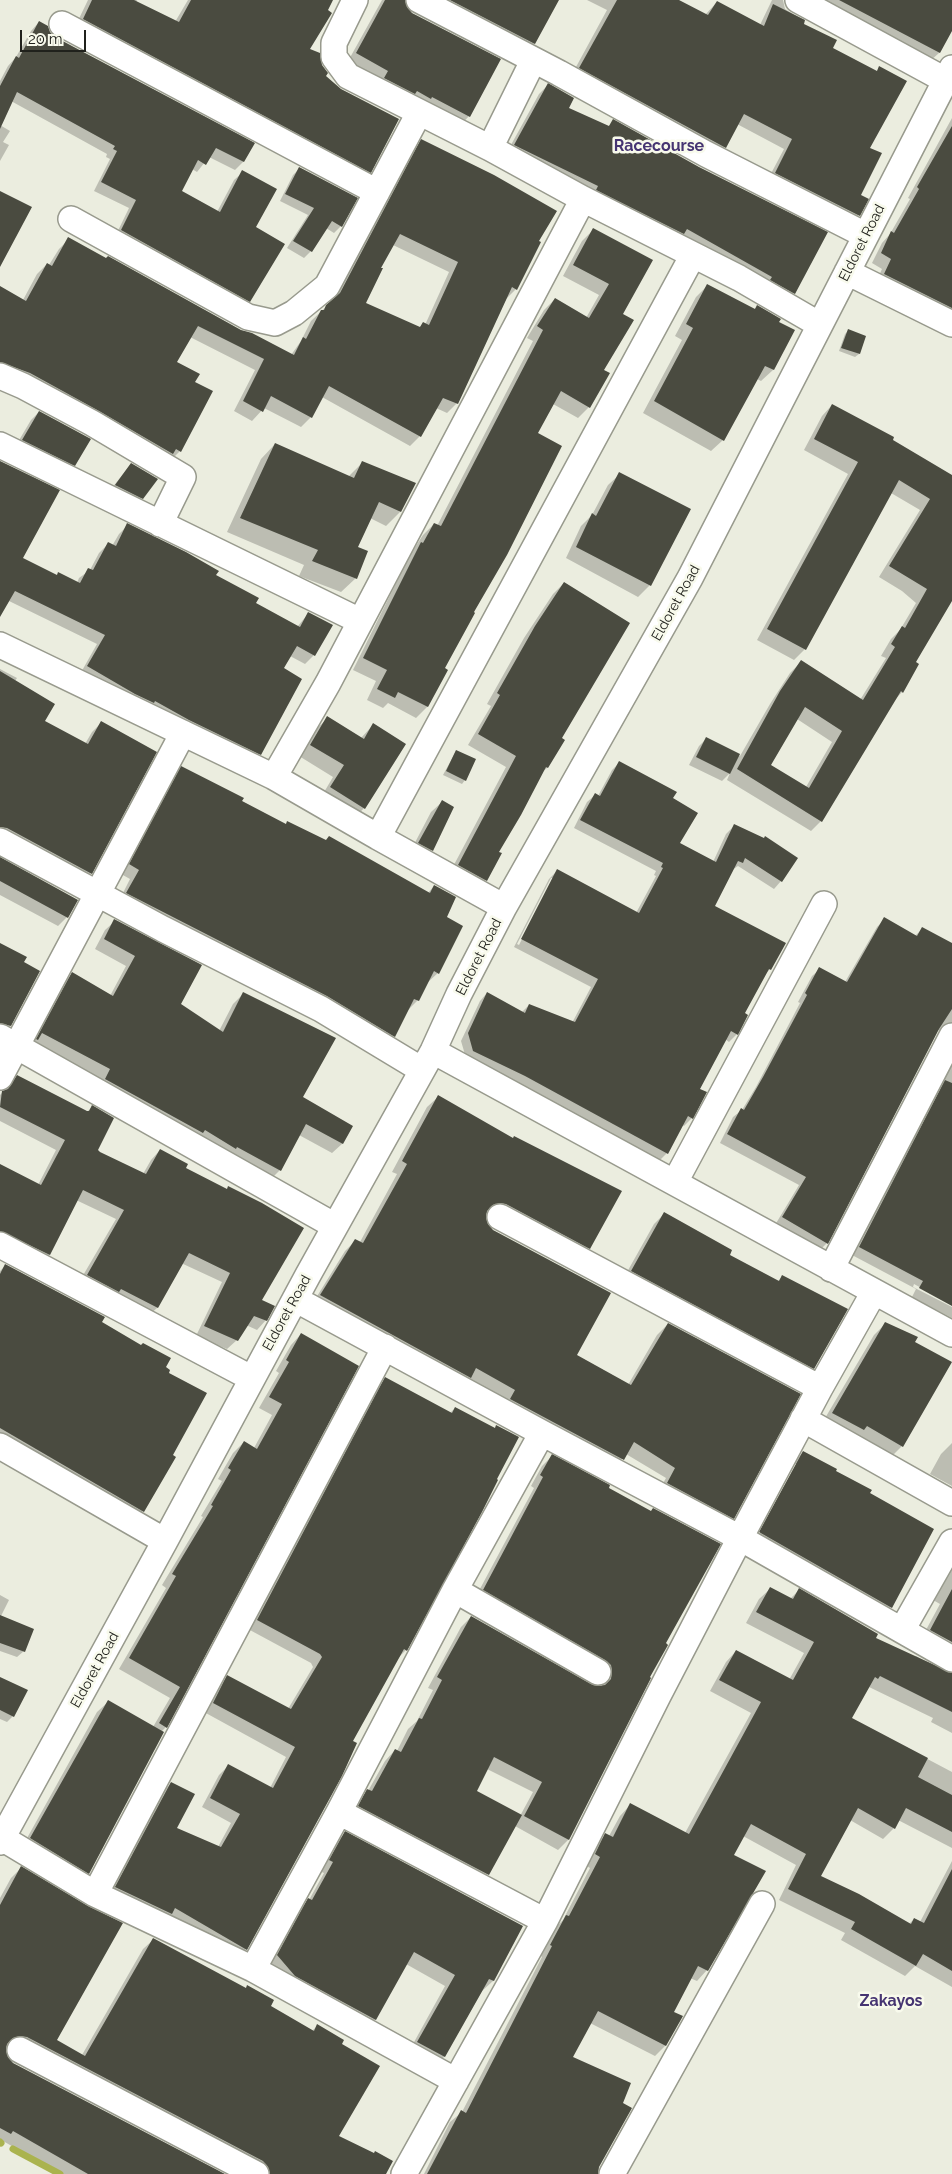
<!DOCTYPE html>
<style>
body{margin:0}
#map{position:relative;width:952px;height:2174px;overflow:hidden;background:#ebeddf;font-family:Raleway,sans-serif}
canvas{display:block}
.scale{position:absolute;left:20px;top:30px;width:66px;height:22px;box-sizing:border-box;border:2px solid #20211c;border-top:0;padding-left:6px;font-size:15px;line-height:18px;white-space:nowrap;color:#20211c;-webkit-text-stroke:4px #f8faec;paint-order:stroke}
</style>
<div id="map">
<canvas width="952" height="2174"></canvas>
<div class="scale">20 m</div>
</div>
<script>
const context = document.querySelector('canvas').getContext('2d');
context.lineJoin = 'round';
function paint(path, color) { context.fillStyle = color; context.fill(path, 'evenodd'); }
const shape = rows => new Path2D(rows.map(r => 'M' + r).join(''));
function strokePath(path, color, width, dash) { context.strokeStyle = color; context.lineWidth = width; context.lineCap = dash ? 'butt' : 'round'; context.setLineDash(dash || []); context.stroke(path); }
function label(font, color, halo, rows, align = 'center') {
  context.font = font + ' Raleway,sans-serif'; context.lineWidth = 5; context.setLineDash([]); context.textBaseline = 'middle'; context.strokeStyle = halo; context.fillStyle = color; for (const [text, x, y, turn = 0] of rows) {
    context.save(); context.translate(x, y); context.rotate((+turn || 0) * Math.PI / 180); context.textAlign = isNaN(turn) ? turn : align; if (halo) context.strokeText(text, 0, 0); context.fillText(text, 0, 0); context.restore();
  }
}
paint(shape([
 [88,0,137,0,136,2,175,22,188,0,332,0,309,49,325,76,370,172,360,181,74,29],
 [382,0,404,0,469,116,460,126,347,63],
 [423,0,558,0,534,44,525,53],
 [587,0,677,0,705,15,717,2,760,25,772,0,783,0,785,9,804,21,802,24,832,49,876,72,880,68,869,149,859,196,867,200,859,215,849,225,766,183,784,149,737,124,725,147,716,157,570,78,607,10],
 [800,0,952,0,952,28,939,53,929,62],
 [39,22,55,38,253,144,243,162,235,170,209,157,197,172,192,169,180,192,217,212,234,180,243,172,255,227,249,301,241,309,114,239,129,208,94,191,110,159,106,157,107,154,11,101,0,125,10,131,3,142,9,145,0,161,0,81,8,66,16,57,31,31],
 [548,85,567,109,608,127,613,121,794,293,785,302,506,154,539,94],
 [952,118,952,325,875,284,882,269,872,263,882,243,890,234,910,199,908,198],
 [422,141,537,242,516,289,506,299,457,403,447,413,436,408,420,436,410,446,322,397,311,417,301,427,264,408,252,421,234,411,255,370,190,337,176,362,194,383,180,451,170,461,0,374,0,288,23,300,37,274,47,264,49,265,59,249,69,239,241,331,291,355,301,341,311,321,331,302,412,151],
 [393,245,449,272,425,325,423,324,419,328,364,304,380,268],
 [300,168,341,226,334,233,326,228,311,251,304,258,287,248,308,215,280,201,293,175],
 [593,230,622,315,589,407,578,418,553,404,536,434,472,613,443,669,446,671,427,707,416,718,388,703,383,708,367,700,376,681,353,670,410,555,423,535,434,524,437,526,533,341,527,338,544,310,555,299,586,318,599,295,563,276,582,241],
 [707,286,753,310,757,307,777,323,793,331,773,370,761,381,757,379,723,440,711,451,643,413,682,340,675,336,696,297],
 [848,331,859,354,855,357,839,351,845,334],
 [832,405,952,477,952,596,914,663,902,692,894,701,821,821,811,831,727,780,730,773,722,781,689,765,699,746,706,739,740,756,770,704,790,673,801,662,860,700,886,658,881,656,891,639,900,630,916,603,902,591,879,577,920,510,891,493,805,649,794,660,757,640,848,474,804,450,822,416],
 [797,719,832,742,806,787,770,766],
 [39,412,74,465,67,473,15,447,31,420],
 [275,444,348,477,363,462,400,512,386,526,370,518,357,548,356,578,341,592,299,576,304,565,227,532,261,459],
 [0,462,21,559,56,576,58,574,77,583,79,578,90,570,99,553,108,544,112,546,119,534,128,525,215,576,255,604,297,627,308,614,314,655,305,664,290,656,283,669,260,754,251,763,79,676,97,644,9,601,0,614],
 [131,464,142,498,135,506,108,493],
 [620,474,690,510,650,585,638,597,566,558,581,526,592,515,608,485],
 [564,583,560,738,547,768,541,773,497,852,486,880,475,891,448,876,506,767,468,745,491,706,487,704,524,638,553,594],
 [0,669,17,678,15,681,43,722,85,744,92,732,101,723,155,752,91,873,81,883,0,839],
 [328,718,361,738,373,725,364,808,353,820,320,799,333,777,299,756,316,729],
 [456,751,465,780,462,784,443,775],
 [619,763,672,798,678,844,713,862,726,834,734,826,781,881,774,889,738,866,732,870,713,906,770,969,763,977,744,1013,737,1034,729,1042,725,1039,699,1090,692,1118,684,1126,682,1125,667,1153,659,1161,517,1083,466,1058,461,1041,480,1001,487,993,521,1013,529,1005,572,1023,591,987,514,947,549,879,557,871,636,913,656,876,654,875,656,871,574,828,587,802,595,795,598,796,612,770],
 [551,878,553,878,519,945,517,944],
 [182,768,285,825,288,822,428,893,434,886,445,918,438,973,428,982,418,1000,408,1010,394,1036,384,1046,118,903,130,879,121,874,172,778],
 [442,802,432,850,422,861,409,854,431,812],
 [0,859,67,917,58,926,0,895],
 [885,919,915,936,922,929,952,944,952,1032,942,1029,937,1031,827,1243,819,1251,775,1225,799,1185,720,1143,733,1117,742,1110,756,1087,800,1003,798,1002,812,976,820,969,845,982,877,927],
 [115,921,179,1005,219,1031,233,1004,243,994,301,1098,352,1127,342,1144,332,1153,299,1135,280,1170,270,1180,96,1089,101,1079,33,1043,28,1049,63,983,72,974,110,996,126,966,95,949,105,930],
 [0,944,22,962,39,971,10,1026,0,1035],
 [952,1062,952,1305,914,1284,913,1287,952,1307,952,1318,912,1297,916,1289,852,1255],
 [17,1077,87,1112,92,1107,96,1150,99,1153,143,1174,151,1160,160,1150,185,1168,261,1300,266,1320,257,1330,246,1325,237,1340,227,1349,196,1336,222,1282,181,1263,157,1308,147,1317,78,1284,116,1219,76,1200,49,1255,40,1264,0,1243,0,1166,38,1185,56,1150,0,1121,0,1095],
 [438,1097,589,1248,579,1259,496,1214,485,1213,487,1226,575,1356,628,1385,657,1335,668,1324,733,1518,723,1528,657,1494,666,1478,626,1454,612,1470,311,1306,345,1251,356,1240,360,1242,397,1174,392,1172,427,1107],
 [664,1214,728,1255,777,1282,782,1277,813,1368,803,1378,622,1281,654,1224],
 [5,1266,100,1323,164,1368,171,1456,174,1457,143,1511,134,1521,0,1442,0,1271],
 [885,1324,902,1446,891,1457,821,1425,874,1335],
 [301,1334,357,1366,166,1727,161,1732,88,1873,78,1884,21,1849,97,1712,108,1702,153,1727,170,1698,119,1669,166,1588,162,1585,203,1517,201,1516,222,1481,218,1479,233,1453,244,1442,254,1448,272,1415,259,1408,279,1373,276,1371,291,1345],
 [386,1379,450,1413,455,1408,494,1429,497,1426,406,1650,396,1660,351,1741,246,1949,237,1958,106,1897,162,1793,171,1783,176,1829,218,1847,231,1823,202,1807,219,1775,228,1766,270,1788,286,1757,204,1712,218,1686,228,1676,288,1709,313,1667,311,1663,248,1629,376,1388],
 [952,1443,952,1486,930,1474,941,1454],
 [803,1452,868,1494,932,1530,891,1607,880,1619,749,1544,792,1464],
 [794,1464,797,1464,757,1539,755,1537],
 [552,1456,607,1489,664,1644,568,1840,558,1850,515,1826,488,1874,478,1885,349,1817,357,1801,368,1791,385,1761,395,1750,397,1751,408,1729,417,1721,433,1690,428,1688,461,1627,471,1617,590,1686,602,1687,602,1683,474,1600,534,1488,531,1486,542,1466],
 [487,1769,533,1792,520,1816,476,1791],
 [952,1568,952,1661,920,1641,940,1604,933,1600],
 [770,1589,790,1599,799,1590,875,1638,914,1658,916,1656,941,1671,952,1690,952,1733,931,1722,933,1718,869,1687,850,1718,952,1772,952,1848,898,1820,894,1828,883,1839,850,1820,819,1876,909,1924,914,1919,920,1922,952,1861,952,1987,915,1966,905,1976,841,1940,845,1933,779,1900,796,1865,743,1836,732,1856,707,1970,697,1981,690,1978,672,2012,665,2046,655,2056,590,2023,571,2058,598,2167,596,2174,424,2174,450,2122,462,2112,542,1957,541,1956,556,1927,563,1920,590,1868,585,1865,595,1845,606,1835,609,1836,620,1816,630,1805,685,1833,751,1713,710,1691,726,1662,736,1651,789,1680,804,1653,746,1623,759,1599],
 [0,1595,9,1600,0,1618],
 [0,1635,24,1651,17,1657,0,1651],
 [0,1678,13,1716,7,1722,0,1719],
 [345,1833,522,1926,493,1981,482,1991,444,2057,434,2067,408,2053,445,1986,406,1964,375,2020,364,2030,267,1966,298,1910,309,1900,324,1873,319,1871,334,1844],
 [21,1868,55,2040,82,2055,143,1949,154,1939,245,1989,248,1986,269,2007,312,2031,317,2026,340,2045,337,2137,384,2174,255,2174,9,2045,5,2046,7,2058,13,2064,222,2174,60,2174,3,2141,0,2143,0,1898,11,1878]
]), '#0003');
strokePath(shape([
 [0,2142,1,2143],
 [13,2149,60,2174]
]), '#aab34e', 7);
paint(shape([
 [92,0,134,0,179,22,191,0,333,0,328,10,332,13,310,49,320,53,322,65,328,73,326,76,341,89,399,119,371,173,83,19],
 [385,0,405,0,407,7,412,13,501,59,470,117,432,97,431,99,417,91,415,94,384,78,388,71,356,53],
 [450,0,559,0,535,44],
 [617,0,679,0,708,15,717,1,764,26,773,4,805,20,804,24,837,40,833,48,877,71,879,66,907,81,870,148,882,153,861,195,869,199,860,216,775,173,792,139,744,114,726,148,579,68],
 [839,0,952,0,952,31,940,53],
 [39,21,48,26,50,32,55,37,255,143,244,162,216,148,206,165,198,160,182,191,220,212,242,170,277,189,256,227,285,244,250,302,121,230,136,200,101,182,117,151,113,149,115,146,17,92,0,129,0,86,16,56,19,58],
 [548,83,574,98,569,108,609,126,613,119,699,167,828,232,795,294,770,280,772,277,687,229,684,234,596,190,598,186,514,145],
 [952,126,952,308,884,274,891,259,881,253,891,231,894,233,919,189,917,187],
 [421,139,494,175,557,211,539,241,541,242,517,290,512,287,458,404,443,398,421,437,329,386,312,418,271,396,263,412,243,401,264,359,198,326,177,362,200,374,195,382,213,391,181,452,176,449,173,454,99,411,30,373,0,362,0,286,26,301,47,263,52,266,68,237,106,258,108,256,241,330,252,333,294,355,303,337,306,339,321,310,324,310,326,305,340,293],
 [400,234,458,262,429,325,423,322,420,327,366,303,383,268,381,268],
 [299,167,358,198,342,227,332,221,312,252,293,241,314,208,285,194],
 [0,191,32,207,0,267],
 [593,228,653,260,623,314,634,320,604,370,610,373,590,408,561,391,538,433,562,446,507,555,474,612,475,613,445,668,448,670,428,707,398,692,395,698,377,689,387,670,363,658,421,542,423,543,434,523,441,526,543,330,537,326,555,298,589,318,609,284,573,265],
 [707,284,755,309,757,305,781,319,779,322,795,330,774,370,765,366,724,441,654,401,693,328,686,324],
 [848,329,866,336,860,354,841,348],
 [832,404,894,437,893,440,952,475,952,601,916,662,919,664,903,693,901,691,822,822,737,769,780,691,801,660,863,700,895,647,891,644,902,626,905,628,927,589,889,566,930,499,899,480,806,650,767,629,858,462,814,439],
 [805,707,842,731,809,788,771,765],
 [39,411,91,439,75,466,22,440],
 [275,443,354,478,362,461,416,483,401,512,379,502,358,547,368,551,357,579,312,561,318,550,240,518],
 [0,461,60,490,23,558,57,575,58,572,80,583,88,568,93,570,108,542,116,546,127,523,186,552,219,571,216,575,259,598,256,603,300,627,308,612,333,625,315,656,297,646,284,668,302,679,261,755,189,720,155,701,154,703,135,694,87,666,105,635,15,591,0,617],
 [131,463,158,479,143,499,115,485],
 [619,472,691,509,651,586,576,547,592,513,596,516],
 [564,582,630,623,562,738,565,740,548,768,546,767,521,815,499,852,502,853,487,881,458,865,516,756,478,734,500,695,497,693,535,626],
 [0,671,55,704,45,721,88,744,101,721,157,752,92,874,7,828,0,827],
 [327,716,364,739,373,723,406,744,365,809,330,787,344,765,310,745],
 [706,737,740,754,730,774,696,757],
 [456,750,476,759,466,781,446,771],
 [619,761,677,792,673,798,698,813,680,843,716,862,734,824,764,838,765,836,798,858,782,882,745,858,743,863,738,861,715,906,786,943,771,970,769,969,745,1013,748,1015,738,1035,731,1031,700,1089,707,1092,693,1119,688,1116,668,1154,525,1076,473,1051,468,1033,487,992,525,1013,529,1004,575,1022,598,979,521,939,557,869,639,913,663,868,661,867,663,863,580,820,595,793,600,796],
 [181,766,244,798,242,801,286,824,287,821,326,840,329,836,430,893,434,885,456,897,447,917,463,926,439,974,434,971,419,1001,414,999,395,1037,327,996,126,893,139,870,129,864],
 [442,800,454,807,433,851,418,843],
 [0,857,78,900,68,918,0,881],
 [884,917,917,936,922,927,952,943,952,1009,939,1029,828,1244,782,1217,806,1177,727,1134,741,1108,744,1110,763,1077,807,995,805,993,819,967,847,982],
 [114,919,202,965,181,1004,223,1032,243,992,336,1038,303,1097,353,1126,343,1144,306,1124,281,1171,237,1147,236,1149,205,1130,203,1133,105,1079,110,1069,42,1033,38,1040,36,1039,72,972,113,996,135,956,104,939],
 [0,943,27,957,24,962,40,971,11,1026,0,1023],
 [17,1075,87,1111,89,1111,92,1105,114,1118,98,1150,100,1152,146,1174,160,1149,188,1164,186,1168,227,1189,228,1186,262,1203,304,1228,262,1300,275,1306,267,1321,254,1316,238,1341,204,1326,230,1273,189,1253,158,1308,121,1289,119,1292,87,1275,124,1210,83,1190,50,1255,0,1231,0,1164,41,1185,65,1140,0,1107,2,1091,8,1089],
 [945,1080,952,1083,952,1306,919,1288,923,1281,859,1247],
 [438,1095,513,1138,514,1136,622,1191,590,1249,506,1204,500,1203,493,1205,487,1211,486,1217,488,1224,493,1230,611,1293,577,1355,631,1385,668,1323,801,1394,734,1519,667,1483,675,1468,634,1442,624,1460,510,1399,515,1390,476,1368,471,1378,320,1295,355,1239,363,1243,407,1164,402,1161],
 [664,1212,732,1250,730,1255,779,1281,782,1275,848,1309,814,1369,631,1271],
 [5,1264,105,1317,102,1322,141,1345,143,1343,171,1358,166,1367,170,1370,169,1373,207,1393,173,1455,176,1457,144,1512,0,1428,0,1274],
 [885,1322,918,1337,915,1342,952,1362,903,1447,867,1426,864,1430,832,1413],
 [301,1333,359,1366,167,1728,159,1723,180,1687,129,1658,176,1576,172,1574,213,1506,211,1505,231,1470,228,1468,244,1441,257,1449,282,1404,269,1397,289,1362,286,1360],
 [385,1377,452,1413,455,1407,495,1428,496,1425,519,1437,497,1479,498,1480,482,1512,407,1651,404,1649,353,1741,357,1743,342,1776,247,1950,175,1908,172,1914,115,1887,171,1782,195,1794,177,1828,221,1847,240,1814,210,1798,228,1764,273,1788,295,1747,213,1703,227,1675,291,1709,322,1657,320,1654,257,1620],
 [803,1451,837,1469,836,1471,872,1490,870,1493,934,1529,892,1608,759,1532],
 [552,1454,610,1485,609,1488,651,1511,653,1508,721,1544,666,1643,668,1645,650,1677,651,1678,569,1840,524,1816,542,1782,494,1757,477,1791,522,1815,489,1875,358,1806,367,1789,372,1791,395,1749,401,1752,419,1718,422,1719,442,1680,437,1677,471,1616,591,1684,598,1686,605,1685,611,1679,612,1671,611,1665,605,1660,483,1590,543,1477,540,1475],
 [770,1587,793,1599,799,1588,878,1634,876,1638,952,1673,952,1712,880,1676,878,1679,875,1677,852,1718,928,1758,918,1777,952,1795,952,1832,906,1808,895,1829,858,1808,821,1876,859,1894,911,1924,914,1918,924,1923,952,1869,952,1971,923,1954,916,1966,851,1929,855,1922,788,1889,806,1854,751,1824,734,1855,766,1871,708,1971,698,1966,674,2012,683,2016,666,2046,598,2011,573,2057,631,2083,623,2103,632,2108,599,2167,598,2174,427,2174,461,2110,466,2113,552,1946,550,1945,566,1915,569,1916,600,1857,595,1854,605,1833,613,1837,630,1803,689,1834,761,1702,719,1680,736,1650,793,1680,814,1642,756,1612],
 [952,1589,952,1642,930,1630],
 [0,1615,34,1629,25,1652,0,1643],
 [0,1677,28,1690,14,1717,0,1710],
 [108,1700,164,1732,89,1874,30,1838],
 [345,1831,523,1926,494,1981,489,1979,445,2057,417,2042,455,1975,414,1952,376,2020,295,1976,277,1955,308,1898,312,1900,333,1862,329,1860],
 [21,1866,88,1906,123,1923,57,2040,85,2056,153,1938,246,1988,247,1985,274,2000,271,2006,314,2031,317,2024,344,2040,342,2044,380,2066,339,2136,374,2153,375,2151,393,2161,386,2174,270,2174,268,2167,263,2161,27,2037,20,2036,13,2038,7,2044,6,2050,8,2057,13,2063,225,2174,88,2174,13,2131,11,2134,0,2128,0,1905]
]), '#4a4b40');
const minor = shape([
 [355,0,334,43,334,57,348,76,490,148,583,199,739,278,820,325],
 [419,0,559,73,706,154,865,235],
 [798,0,945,80],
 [62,24,377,192],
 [490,148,533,61],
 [71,219,248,317,275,323,294,313,327,286,419,113],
 [847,272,952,324],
 [0,376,23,386,92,423,183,477,160,524],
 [0,445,360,621],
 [0,645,274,777,378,837],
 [274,777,328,683,583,199],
 [0,841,163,929,321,1009,422,1070],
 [504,907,378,837,693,255],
 [0,1037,335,1226],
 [433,1051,952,1334],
 [0,1077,183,733],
 [675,1182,824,904],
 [500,1217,820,1388],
 [0,1245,251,1378],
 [831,1269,952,1036],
 [295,1299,542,1433,740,1538,952,1659],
 [803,1419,952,1503],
 [0,1446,165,1541],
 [455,1590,598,1672],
 [902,1630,952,1542],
 [339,1812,545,1921],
 [2,1838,95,1894,253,1969],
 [0,1842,165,1541,308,1275,433,1051,459,994,504,907,690,578,952,68],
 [95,1894,385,1347],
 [20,2050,256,2174],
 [456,2081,253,1969,339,1812,455,1590,542,1433],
 [404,2174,545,1921,658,1696,740,1538,820,1388,874,1292],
 [612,2174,762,1904]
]);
strokePath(minor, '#989a8d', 28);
strokePath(minor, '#fff', 25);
label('14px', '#20211c', '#f8faec', [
 ["Eldoret Road",862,243,-63],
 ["Eldoret Road",676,603,-61],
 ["Eldoret Road",479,957,-63],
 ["Eldoret Road",287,1313,-61],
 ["Eldoret Road",95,1670,-61]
]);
label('bold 16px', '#463572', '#f8faec', [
 ["Racecourse",659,146],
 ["Zakayos",891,2001]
]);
</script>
